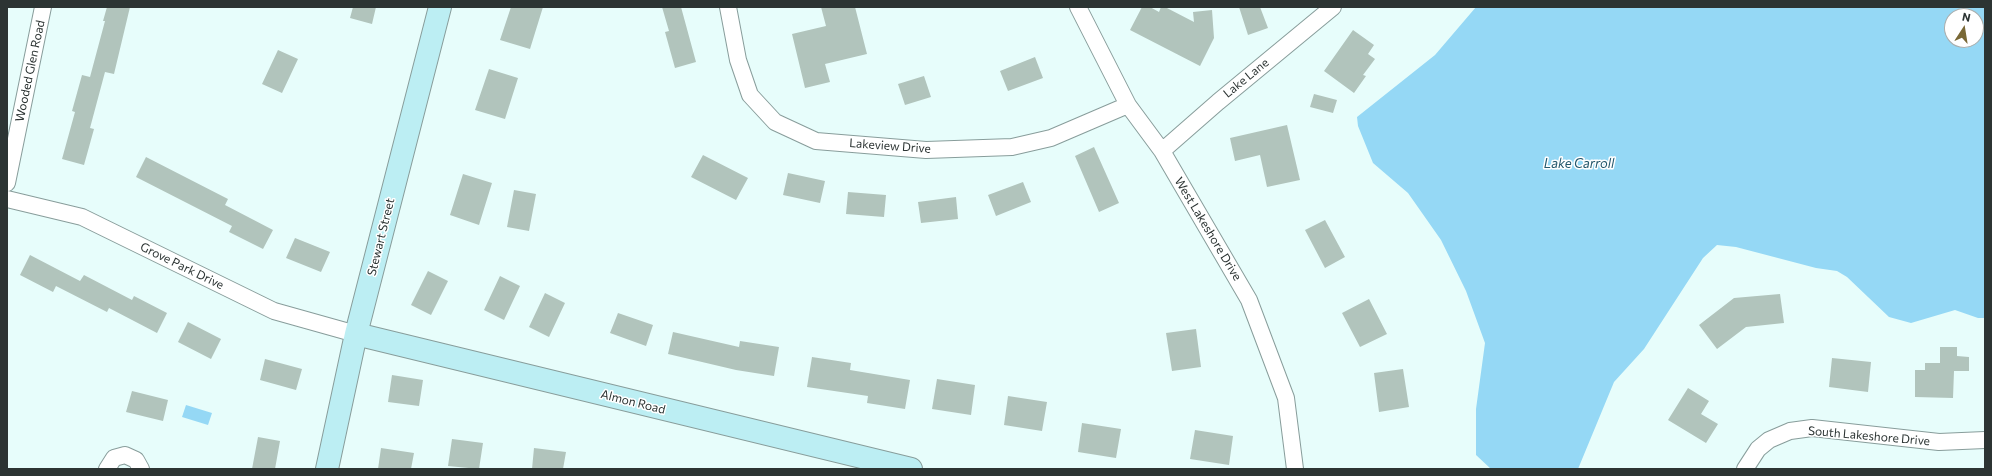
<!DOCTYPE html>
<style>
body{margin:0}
#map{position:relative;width:1992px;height:476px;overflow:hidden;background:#e7fdfb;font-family:Commissioner,sans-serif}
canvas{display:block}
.frame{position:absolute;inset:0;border:8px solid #2c3433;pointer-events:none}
.north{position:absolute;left:1944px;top:8px;width:40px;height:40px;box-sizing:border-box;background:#fff;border:1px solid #abaead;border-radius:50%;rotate:12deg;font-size:11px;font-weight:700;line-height:16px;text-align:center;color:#2c3433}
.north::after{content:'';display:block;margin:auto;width:14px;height:18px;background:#796836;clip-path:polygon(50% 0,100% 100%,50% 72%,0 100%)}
</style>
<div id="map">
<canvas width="1992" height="476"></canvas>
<div class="frame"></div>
<div class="north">N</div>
</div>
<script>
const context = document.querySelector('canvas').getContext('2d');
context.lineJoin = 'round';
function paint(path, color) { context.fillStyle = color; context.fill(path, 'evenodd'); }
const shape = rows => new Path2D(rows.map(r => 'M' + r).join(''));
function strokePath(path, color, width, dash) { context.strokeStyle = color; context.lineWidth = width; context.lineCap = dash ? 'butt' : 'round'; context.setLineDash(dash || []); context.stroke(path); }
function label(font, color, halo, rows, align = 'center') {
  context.font = font + ' Commissioner,sans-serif'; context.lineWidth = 3; context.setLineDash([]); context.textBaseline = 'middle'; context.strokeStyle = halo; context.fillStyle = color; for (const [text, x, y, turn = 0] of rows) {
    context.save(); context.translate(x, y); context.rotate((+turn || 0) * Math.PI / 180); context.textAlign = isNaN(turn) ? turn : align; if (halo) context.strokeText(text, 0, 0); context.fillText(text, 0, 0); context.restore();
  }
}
paint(shape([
 [1476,7,1985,7,1985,318,1978,318,1955,310,1911,323,1889,317,1847,277,1837,271,1816,268,1736,247,1717,245,1703,258,1644,349,1614,382,1578,469,1491,469,1476,455,1476,409,1485,343,1466,291,1441,240,1408,193,1373,163,1358,126,1357,117,1435,55],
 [1952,16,1976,16,1976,40,1952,40],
 [186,405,212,413,208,425,182,417]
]), '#95d8f5');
paint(shape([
 [107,7,130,7,114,74,105,72,90,128,94,129,84,165,62,159,75,112,72,111,82,75,90,77,105,21,103,21],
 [353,7,376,7,372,24,350,18],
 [511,7,543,7,530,49,500,40],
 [662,7,681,7,696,62,675,68,665,32,669,31],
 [821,7,855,7,867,54,825,64,830,82,805,88,792,34,826,26],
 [1142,7,1150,7,1159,12,1161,7,1165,7,1194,22,1193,12,1212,10,1214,38,1200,66,1130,30],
 [1239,7,1260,7,1268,28,1248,35],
 [1353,30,1374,45,1368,54,1375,59,1363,75,1366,76,1354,93,1324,71],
 [278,50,298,59,282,93,262,84],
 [1035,57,1043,78,1008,91,1000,71],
 [489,69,518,78,505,119,475,110],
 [924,76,931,97,905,105,898,84],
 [1314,94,1337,100,1333,113,1310,107],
 [1287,125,1300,180,1267,187,1260,155,1235,161,1230,138],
 [1094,147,1119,203,1099,212,1075,156],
 [703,155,748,178,736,200,691,177],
 [146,157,228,199,225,205,273,230,263,249,229,232,232,226,136,177],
 [788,173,825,181,820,203,783,195],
 [463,174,492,183,479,225,450,215],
 [1023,182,1031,202,996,216,988,195],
 [514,190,536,194,529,231,507,227],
 [848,192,886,195,884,217,846,214],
 [956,197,958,219,921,223,918,202],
 [1325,220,1345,257,1325,268,1305,230],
 [295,238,330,252,321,272,286,258],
 [30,255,80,281,84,275,132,300,134,296,167,313,157,333,109,308,107,312,56,286,53,292,20,275],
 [428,271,448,281,431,315,411,305],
 [500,276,520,286,504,320,484,310],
 [545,293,565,303,549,337,529,327],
 [1780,294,1784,323,1746,327,1717,349,1699,325,1734,298],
 [1369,299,1387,334,1360,347,1342,313],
 [618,313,653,325,646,346,610,333],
 [188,322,221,339,211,359,178,342],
 [1196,329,1201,367,1172,371,1166,333],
 [673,332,739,347,740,341,779,347,774,376,736,370,668,354],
 [1940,347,1957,347,1957,356,1969,357,1969,371,1954,371,1953,398,1915,397,1915,370,1925,370,1925,363,1940,363],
 [812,357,851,363,850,370,910,380,905,409,867,403,868,396,807,387],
 [1832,358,1871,362,1868,392,1829,387],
 [265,359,302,369,296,390,260,380],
 [1403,369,1409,407,1379,412,1374,373],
 [392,375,423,380,419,406,388,402],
 [937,379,975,385,971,415,932,409],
 [1688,388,1709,401,1701,414,1718,424,1706,443,1668,420],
 [132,391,168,400,163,421,126,412],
 [1008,396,1047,402,1042,431,1004,425],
 [1082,423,1121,429,1116,458,1078,452],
 [1195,430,1233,436,1229,465,1190,459],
 [258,437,280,441,275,469,252,469],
 [452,439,483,443,479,469,448,466],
 [381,448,414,453,411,469,378,469],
 [534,448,566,452,563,469,532,469]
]), '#b1c4bc');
const street = shape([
 [728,7,738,60,750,95,775,122,816,141,926,150,1012,147,1051,138,1128,105],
 [1078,7,1128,105,1162,151,1249,300,1286,398,1295,469],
 [1162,151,1218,102,1333,7],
 [7,183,43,7],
 [7,199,82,217,274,311,356,334],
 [107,469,114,458,125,455,136,460,141,469],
 [1745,469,1758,449,1769,440,1790,431,1812,428,1939,442,1985,440]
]);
const secondary = shape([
 [356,334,911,469],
 [327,469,356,334,440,7]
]);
strokePath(street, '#889d9b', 18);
strokePath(secondary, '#889d9b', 24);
strokePath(street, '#fff', 16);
strokePath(secondary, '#bceef3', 22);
label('12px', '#2c3433', '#fff', [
 ["Wooded Glen Road",30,71,-78],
 ["Lake Lane",1246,78,-39],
 ["Lakeview Drive",890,146,4],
 ["West Lakeshore Drive",1208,229,59],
 ["Stewart Street",381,237,-76],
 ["Grove Park Drive",182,266,26],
 ["Almon Road",633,402,14],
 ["South Lakeshore Drive",1869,436,5]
]);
label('italic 13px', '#24586d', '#fff', [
 ["Lake Carroll",1579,164]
]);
</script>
